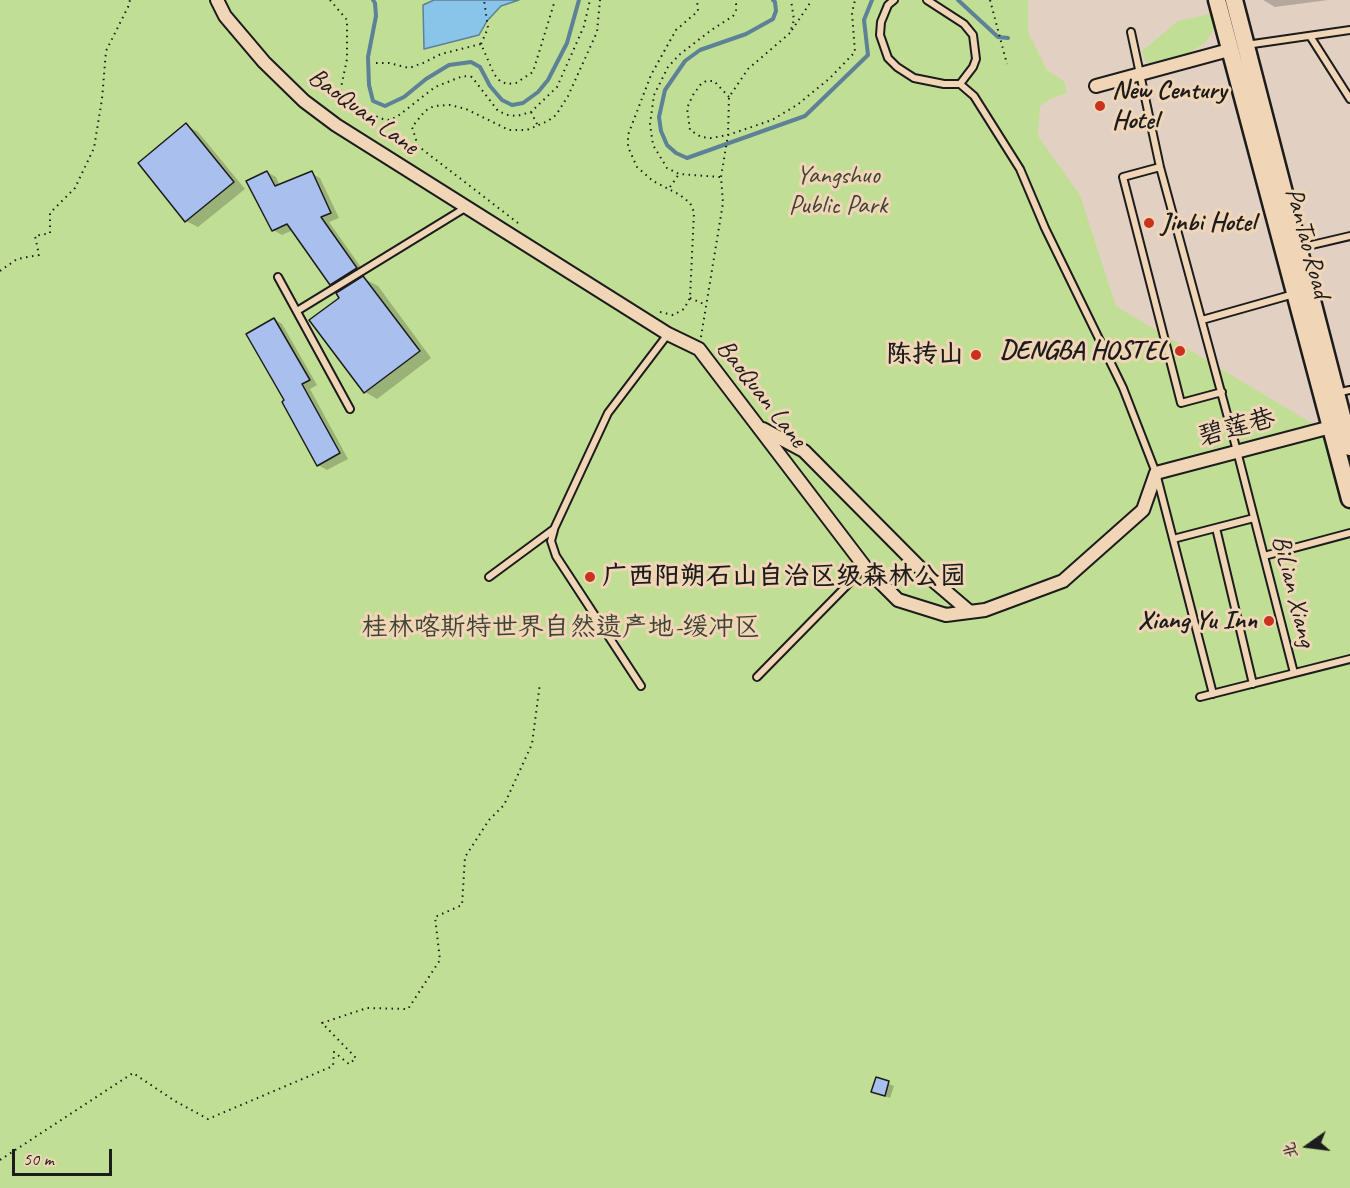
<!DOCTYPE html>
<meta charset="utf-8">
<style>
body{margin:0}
#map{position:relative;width:1350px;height:1188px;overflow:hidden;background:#e2d1c2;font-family:Caveat,"LXGW WenKai TC",sans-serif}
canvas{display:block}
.north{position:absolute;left:1278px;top:1116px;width:60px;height:60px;-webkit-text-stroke:4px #f0d5b7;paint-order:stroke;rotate:256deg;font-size:16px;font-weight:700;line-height:24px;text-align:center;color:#1c1c1c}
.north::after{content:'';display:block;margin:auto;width:21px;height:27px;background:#1c1c1c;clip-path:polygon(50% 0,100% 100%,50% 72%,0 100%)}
.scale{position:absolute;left:12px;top:1149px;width:100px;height:27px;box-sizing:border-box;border:3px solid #1c1c1c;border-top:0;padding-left:8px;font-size:18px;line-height:21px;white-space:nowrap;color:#1c1c1c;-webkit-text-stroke:4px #f0d5b7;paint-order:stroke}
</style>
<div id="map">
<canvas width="1350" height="1188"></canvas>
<div class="north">北</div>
<div class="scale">50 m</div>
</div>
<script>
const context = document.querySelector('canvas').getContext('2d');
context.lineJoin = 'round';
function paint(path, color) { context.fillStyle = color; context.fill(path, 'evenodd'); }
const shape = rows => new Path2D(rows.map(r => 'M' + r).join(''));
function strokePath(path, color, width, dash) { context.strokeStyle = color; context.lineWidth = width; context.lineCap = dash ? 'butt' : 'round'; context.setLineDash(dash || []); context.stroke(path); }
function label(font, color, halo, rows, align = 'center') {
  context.font = font + ' Caveat,"LXGW WenKai TC",sans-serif'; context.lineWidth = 6; context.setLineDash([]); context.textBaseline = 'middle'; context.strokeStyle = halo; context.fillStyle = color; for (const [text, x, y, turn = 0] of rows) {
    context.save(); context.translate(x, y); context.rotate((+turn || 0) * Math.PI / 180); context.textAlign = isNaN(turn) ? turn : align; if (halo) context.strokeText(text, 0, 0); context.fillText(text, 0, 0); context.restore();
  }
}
paint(shape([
 [0,0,1028,0,1028,32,1047,70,1064,81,1067,93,1052,98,1040,106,1038,136,1080,195,1116,306,1350,446,1350,1188,0,1188],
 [1214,13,1216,26,1205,43,1177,60,1152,66,1145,61,1142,51,1178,21]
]), '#c1de95');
const water = shape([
 [434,0,519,0,501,6,487,21,479,35,424,49,423,5,434,0]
]);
paint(water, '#88c5e8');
strokePath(water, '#5d8196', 1.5);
paint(shape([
 [1263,0,1328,0,1275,7],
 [186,125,198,132,245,189,198,227,186,221],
 [267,172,276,177,280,186,311,173,320,178,339,218,329,222,365,273,340,289,331,284,293,230,282,235,273,230,248,182],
 [363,278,378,286,431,358,377,399,365,392],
 [274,319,282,324,317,385,310,389,348,459,327,470,318,465,286,401],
 [877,1079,894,1086,890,1098,878,1094]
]), '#0003');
strokePath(shape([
 [373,0,375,3,376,16,368,57,369,85,373,101,385,106,404,97,426,79,449,65,471,62,480,67,490,86,502,100,512,105,523,103,538,92,548,80,567,43,579,0],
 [773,0,775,2,776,11,773,19,746,34,700,50,685,61,665,90,659,117,661,131,667,145,676,153,687,158,805,116,868,55,864,20,872,0],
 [958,0,998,37,1008,38]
]), '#5d8196', 4);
const building = shape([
 [186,123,234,182,185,222,138,163,186,123],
 [267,171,275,186,312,171,331,213,321,217,357,268,330,285,287,224,272,231,246,181,267,171],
 [363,276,420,351,364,393,309,320,339,298,336,293,363,276],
 [274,318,310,380,302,384,340,453,317,466,282,402,284,400,246,334,274,318],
 [876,1077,889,1081,885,1096,871,1092,876,1077]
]);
paint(building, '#a9c0ee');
strokePath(building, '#1c1c1c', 1.5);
const lane = shape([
 [894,0,888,5,881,22,880,35,888,58,897,67,914,78,944,84,960,84,974,96,1020,169,1045,228,1123,388,1156,473,1213,694],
 [927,0,964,24,973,35,976,59,973,67,960,84],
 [1131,32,1160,167,1237,451,1294,673],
 [1310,36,1350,99],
 [1246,45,1350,30],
 [1160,167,1123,177,1181,403,1222,392],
 [1299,248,1350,236],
 [278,277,350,409],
 [297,311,465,208],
 [1202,320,1294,294],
 [1336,393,1350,390],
 [1216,528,1253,684],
 [554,530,551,541,556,556,641,686],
 [1173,539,1254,518],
 [1264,556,1350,533],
 [489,577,554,529,608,413,668,334],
 [757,677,865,567],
 [1200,697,1350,659]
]);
const street = shape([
 [217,0,225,16,264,62,304,101,336,125,668,334,699,349,865,567,898,600,946,615,985,610,1063,581,1143,510,1156,473,1331,427],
 [1096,86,1229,50],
 [763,429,804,451,929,577,970,612]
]);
const secondary = shape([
 [1217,0,1350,499],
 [1234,0,1350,447]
]);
strokePath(lane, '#1c1c1c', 10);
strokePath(street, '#1c1c1c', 16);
strokePath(secondary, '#1c1c1c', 21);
strokePath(shape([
 [330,0,347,20,347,59,338,102,383,119,390,120,398,116,435,87,463,76,472,77,498,111,508,115,517,116,531,112,557,87,584,26,590,0],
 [990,0,1007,64],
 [792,30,812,0],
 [481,44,488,28,484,0],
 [376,63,389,63,409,68,423,63,441,54,481,44,494,74,500,81,507,84,516,83,533,72,555,0],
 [729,97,714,81,706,81,701,84,693,95,687,108,690,130,701,137,711,138,728,135,772,120,797,105,830,78,855,52,852,13,855,0],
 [531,112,538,126],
 [720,177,679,174,667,168,653,145,650,124,654,95,668,67,679,55,710,31,733,16,736,10,736,4,733,0],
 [670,187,679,174],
 [518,223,418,146,412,127,425,111,434,106,450,105,466,109,509,130,527,130,548,121,556,115,568,96,597,32,600,0],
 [0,271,17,259,39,255,35,236,50,233,50,213,75,188,94,148,102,99,106,51,128,7,130,0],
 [690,298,706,305],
 [660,312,673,315,684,309,690,298,694,212,690,203,680,195,653,181,637,167,628,147,628,135,651,75,676,30,698,11,697,0],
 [701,337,723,203,721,177,728,135,729,97,748,69,790,33,794,20,791,0],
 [0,1160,133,1073,175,1101,208,1119,333,1066,334,1052,349,1064,356,1058,322,1023,367,1008,408,1009,440,960,435,917,462,905,465,857,489,820,504,805,532,744,540,683]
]), '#1c1c1c', 2, [1.5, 4.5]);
strokePath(lane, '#f0d5b7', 6);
strokePath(street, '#f0d5b7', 12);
strokePath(secondary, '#f0d5b7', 16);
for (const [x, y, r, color] of [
 [1100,106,6,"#c8321e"],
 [1149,223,6,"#c8321e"],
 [1180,351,6,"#c8321e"],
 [976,355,6,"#c8321e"],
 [590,577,6,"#c8321e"],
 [1269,621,6,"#c8321e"]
]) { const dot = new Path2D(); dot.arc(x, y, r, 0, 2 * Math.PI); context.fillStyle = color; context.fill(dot); strokePath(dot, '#f0d5b7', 2); }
label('bold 26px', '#1c1c1c', '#f0d5b7', [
 ["New Century",1112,91],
 ["Hotel",1112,121],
 ["Jinbi Hotel",1161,223],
 ["DENGBA HOSTEL",1168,351,"right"],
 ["陈抟山",964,355,"right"],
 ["广西阳朔石山自治区级森林公园",602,577],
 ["Xiang Yu Inn",1257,621,"right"]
], 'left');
label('26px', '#1c1c1c', '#f0d5b7', [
 ["BaoQuan Lane",363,112,36],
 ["PanTao Road",1307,243,75],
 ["BaoQuan Lane",761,394,52],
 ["碧莲巷",1237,428,-15],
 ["BiLian Xiang",1293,591,76]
]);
label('26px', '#3d4334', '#f0d5b7', [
 ["Yangshuo",838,176],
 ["Public Park",838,206],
 ["桂林喀斯特世界自然遗产地-缓冲区",561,628]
]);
</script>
